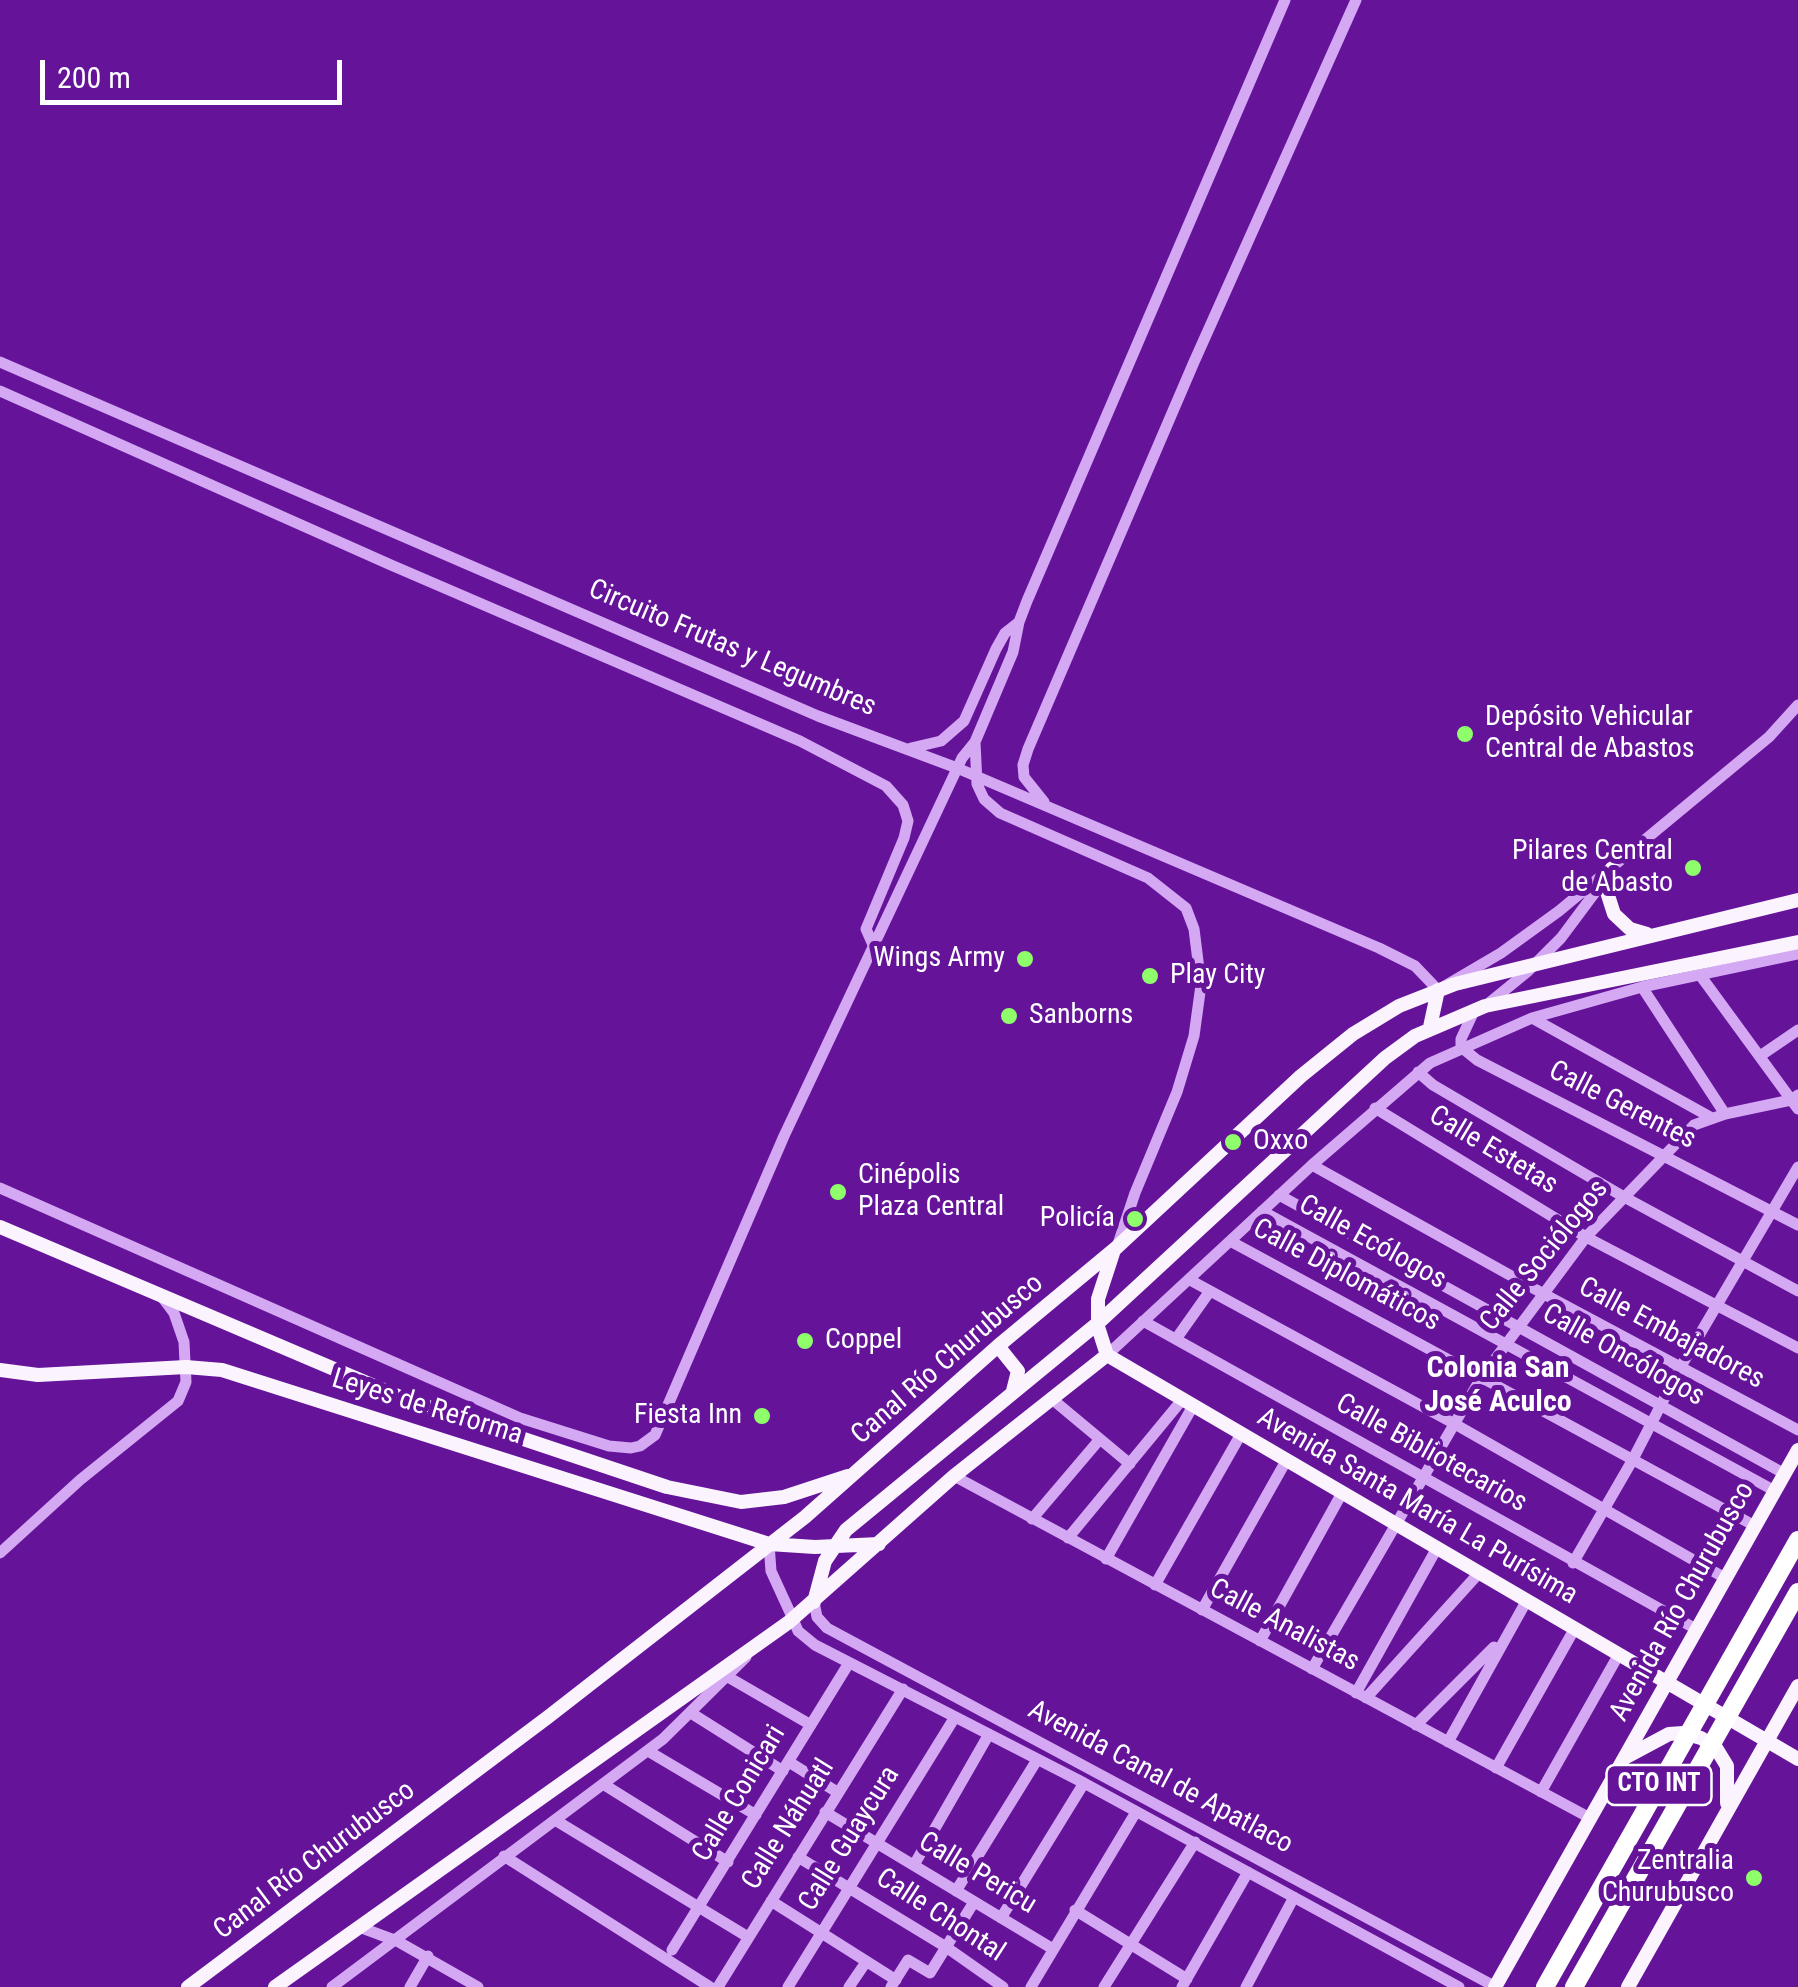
<!DOCTYPE html>
<meta charset="utf-8">
<style>
body{margin:0}
#map{position:relative;width:1798px;height:1987px;overflow:hidden;background:#65149a;font-family:"Roboto Condensed",sans-serif}
canvas{display:block}
.scale{position:absolute;left:40px;top:60px;width:302px;height:45px;box-sizing:border-box;border:5px solid #fff;border-top:0;padding-left:12px;font-size:30px;line-height:35px;white-space:nowrap;color:#fff;-webkit-text-stroke:8px #65149a;paint-order:stroke}
</style>
<div id="map">
<canvas width="1798" height="1987"></canvas>
<div class="scale">200 m</div>
</div>
<script>
const context = document.querySelector('canvas').getContext('2d');
context.lineJoin = 'round';
const shape = rows => new Path2D(rows.map(r => 'M' + r).join(''));
function strokePath(path, color, width, dash) { context.strokeStyle = color; context.lineWidth = width; context.lineCap = dash ? 'butt' : 'round'; context.setLineDash(dash || []); context.stroke(path); }
function label(font, color, halo, rows, align = 'center') {
  context.font = font + ' "Roboto Condensed",sans-serif'; context.lineWidth = 10; context.setLineDash([]); context.textBaseline = 'middle'; context.strokeStyle = halo; context.fillStyle = color; for (const [text, x, y, turn = 0] of rows) {
    context.save(); context.translate(x, y); context.rotate((+turn || 0) * Math.PI / 180); context.textAlign = isNaN(turn) ? turn : align; if (halo) context.strokeText(text, 0, 0); context.fillText(text, 0, 0); context.restore();
  }
}
strokePath(shape([
 [0,362,818,716,957,768,1379,948,1415,966,1438,990,1501,953,1559,911,1769,737,1798,705],
 [0,391,391,565,800,741,886,786,903,805,908,821,904,838,866,929,874,947],
 [911,748,941,741,964,721,996,649,1005,633,1019,622],
 [1044,802,1024,777,1023,765,1028,749,1194,362,1356,0],
 [1700,975,1798,1109],
 [1642,987,1725,1114],
 [1489,1003,1527,972,1561,938,1605,879],
 [1475,1009,1461,1039,1461,1047,1477,1060,1798,1225],
 [1532,1018,1712,1118],
 [1760,1056,1798,1030],
 [1418,1072,1433,1085,1624,1197,1798,1291],
 [1375,1108,1586,1237,1798,1348],
 [1312,1165,1542,1293,1798,1430],
 [0,1188,520,1418,609,1446,631,1448,640,1446,655,1435,784,1136,962,758,975,742],
 [1279,1195,1785,1474],
 [1262,1211,1775,1491],
 [1230,1241,1755,1526],
 [1117,1247,1135,1193,1177,1092,1194,1036,1201,985,1194,929,1186,908,1148,878,1000,813,984,799,977,784,975,742,1013,652,1019,622,1027,601,1285,0],
 [1190,1280,1453,1423,1725,1578],
 [1143,1321,1696,1629],
 [1176,1339,1210,1291],
 [1107,1355,1312,1165,1430,1063,1532,1018,1642,987,1798,954],
 [1052,1399,1130,1464],
 [954,1476,1590,1818],
 [1032,1519,1100,1439],
 [1068,1538,1182,1400],
 [769,1544,771,1571,793,1619,798,1631,815,1645,1084,1783,1459,1987],
 [0,1553,80,1480,178,1401,186,1382,184,1342,174,1313,162,1297],
 [1106,1559,1193,1406],
 [1573,1563,1632,1461,1680,1368,1798,1167],
 [1155,1585,1241,1434],
 [814,1602,817,1617,827,1628,1496,1987],
 [1202,1610,1286,1461],
 [1260,1641,1342,1493],
 [1312,1669,1481,1378,1586,1237,1694,1125,1725,1114,1791,1100,1798,1095],
 [728,1677,811,1725],
 [1356,1693,1437,1548],
 [1366,1698,1479,1573],
 [691,1713,783,1771],
 [1416,1725,1494,1647],
 [1448,1742,1527,1600],
 [648,1751,756,1815],
 [789,1762,837,1792],
 [1496,1768,1575,1628],
 [603,1784,728,1862],
 [1541,1792,1619,1654],
 [825,1812,1053,1949],
 [555,1820,748,1937],
 [504,1856,710,1987],
 [798,1857,946,1947,1003,1987],
 [914,1865,989,1734],
 [956,1891,1037,1760],
 [771,1901,896,1980],
 [1075,1910,1187,1979],
 [1001,1918,1084,1783],
 [362,1928,397,1941,478,1987],
 [672,1950,849,1663],
 [332,1987,663,1739,746,1657],
 [410,1987,428,1956],
 [718,1987,903,1689],
 [788,1987,955,1717],
 [849,1987,866,1962],
 [891,1987,908,1960,930,1973,974,1902],
 [1031,1987,1136,1812],
 [1104,1987,1195,1842],
 [1182,1987,1248,1872],
 [1246,1987,1294,1897]
]), '#d4a8f3', 11);
strokePath(shape([
 [1612,868,1607,892,1614,914,1630,929,1647,934],
 [1430,1027,1438,990],
 [0,1227,407,1400,667,1487,741,1502,784,1497,848,1476],
 [1113,1253,1098,1299,1098,1327,1107,1355,1798,1759],
 [998,1346,1018,1371,1013,1391],
 [0,1370,38,1375,186,1367,222,1370,769,1544,815,1547,879,1544],
 [814,1602,825,1561,846,1530,1098,1323,1385,1058,1415,1036,1485,1006,1798,942],
 [1626,1757,1669,1734,1683,1733,1701,1738,1716,1748,1727,1766,1727,1803],
 [188,1987,548,1717,805,1517,998,1346,1116,1248,1301,1076,1353,1034,1399,1006,1455,984,1798,900],
 [275,1987,789,1622,954,1476,1107,1355],
 [1495,1987,1798,1450],
 [1628,1987,1798,1686]
]), '#fbf4ff', 14);
strokePath(shape([
 [1545,1987,1798,1540],
 [1574,1987,1798,1592]
]), '#fff', 18);
for (const [x, y, r, color] of [
 [1465,734,10,"#8eff6a"],
 [1693,868,10,"#8eff6a"],
 [1025,959,10,"#8eff6a"],
 [1150,976,10,"#8eff6a"],
 [1009,1016,10,"#8eff6a"],
 [1233,1142,10,"#8eff6a"],
 [838,1192,10,"#8eff6a"],
 [1135,1219,10,"#8eff6a"],
 [805,1341,10,"#8eff6a"],
 [762,1416,10,"#8eff6a"],
 [1754,1878,10,"#8eff6a"]
]) { const dot = new Path2D(); dot.arc(x, y, r, 0, 2 * Math.PI); context.fillStyle = color; context.fill(dot); strokePath(dot, '#65149a', 4); }
for (const [x, y, w] of [
 [1659,1785,105]
]) { const box = new Path2D(); box.roundRect(x - w / 2, y - 20, w, 40, 8); context.fillStyle = '#65149a'; context.fill(box); strokePath(box, '#fff', 2.5); }
label('bold 25px', '#fff', null, [
 ["CTO INT",1659,1785]
]);
label('28px', '#fff', '#65149a', [
 ["Circuito Frutas y Legumbres",732,649,23],
 ["Calle Gerentes",1622,1106,27],
 ["Calle Estetas",1493,1151,31],
 ["Calle Ecólogos",1372,1243,29],
 ["Calle Sociólogos",1545,1256,-51],
 ["Calle Diplomáticos",1346,1276,28],
 ["Calle Embajadores",1671,1334,28],
 ["Calle Oncólogos",1623,1356,29],
 ["Canal Río Churubusco",948,1360,-41],
 ["Leyes de Reforma",427,1408,17],
 ["Calle Bibliotecarios",1431,1454,29],
 ["Avenida Santa María La Purísima",1417,1507,30],
 ["Avenida Río Churubusco",1683,1602,-61],
 ["Calle Analistas",1284,1626,28],
 ["Avenida Canal de Apatlaco",1160,1778,28],
 ["Calle Conicari",740,1794,-59],
 ["Calle Náhuatl",789,1825,-58],
 ["Calle Guaycura",850,1839,-58],
 ["Canal Río Churubusco",315,1861,-37],
 ["Calle Pericu",977,1874,31],
 ["Calle Chontal",940,1916,33]
]);
label('28px', '#fff', '#65149a', [
 ["Depósito Vehicular",1485,718],
 ["Central de Abastos",1485,750],
 ["Pilares Central",1673,852,"right"],
 ["de Abasto",1673,884,"right"],
 ["Wings Army",1005,959,"right"],
 ["Play City",1170,976],
 ["Sanborns",1029,1016],
 ["Oxxo",1253,1142],
 ["Cinépolis",858,1176],
 ["Plaza Central",858,1208],
 ["Policía",1115,1219,"right"],
 ["Coppel",825,1341],
 ["Fiesta Inn",742,1416,"right"],
 ["Zentralia",1734,1862,"right"],
 ["Churubusco",1734,1894,"right"]
], 'left');
label('bold 30px', '#fff', '#65149a', [
 ["Colonia San",1498,1369],
 ["José Aculco",1498,1403]
]);
</script>
